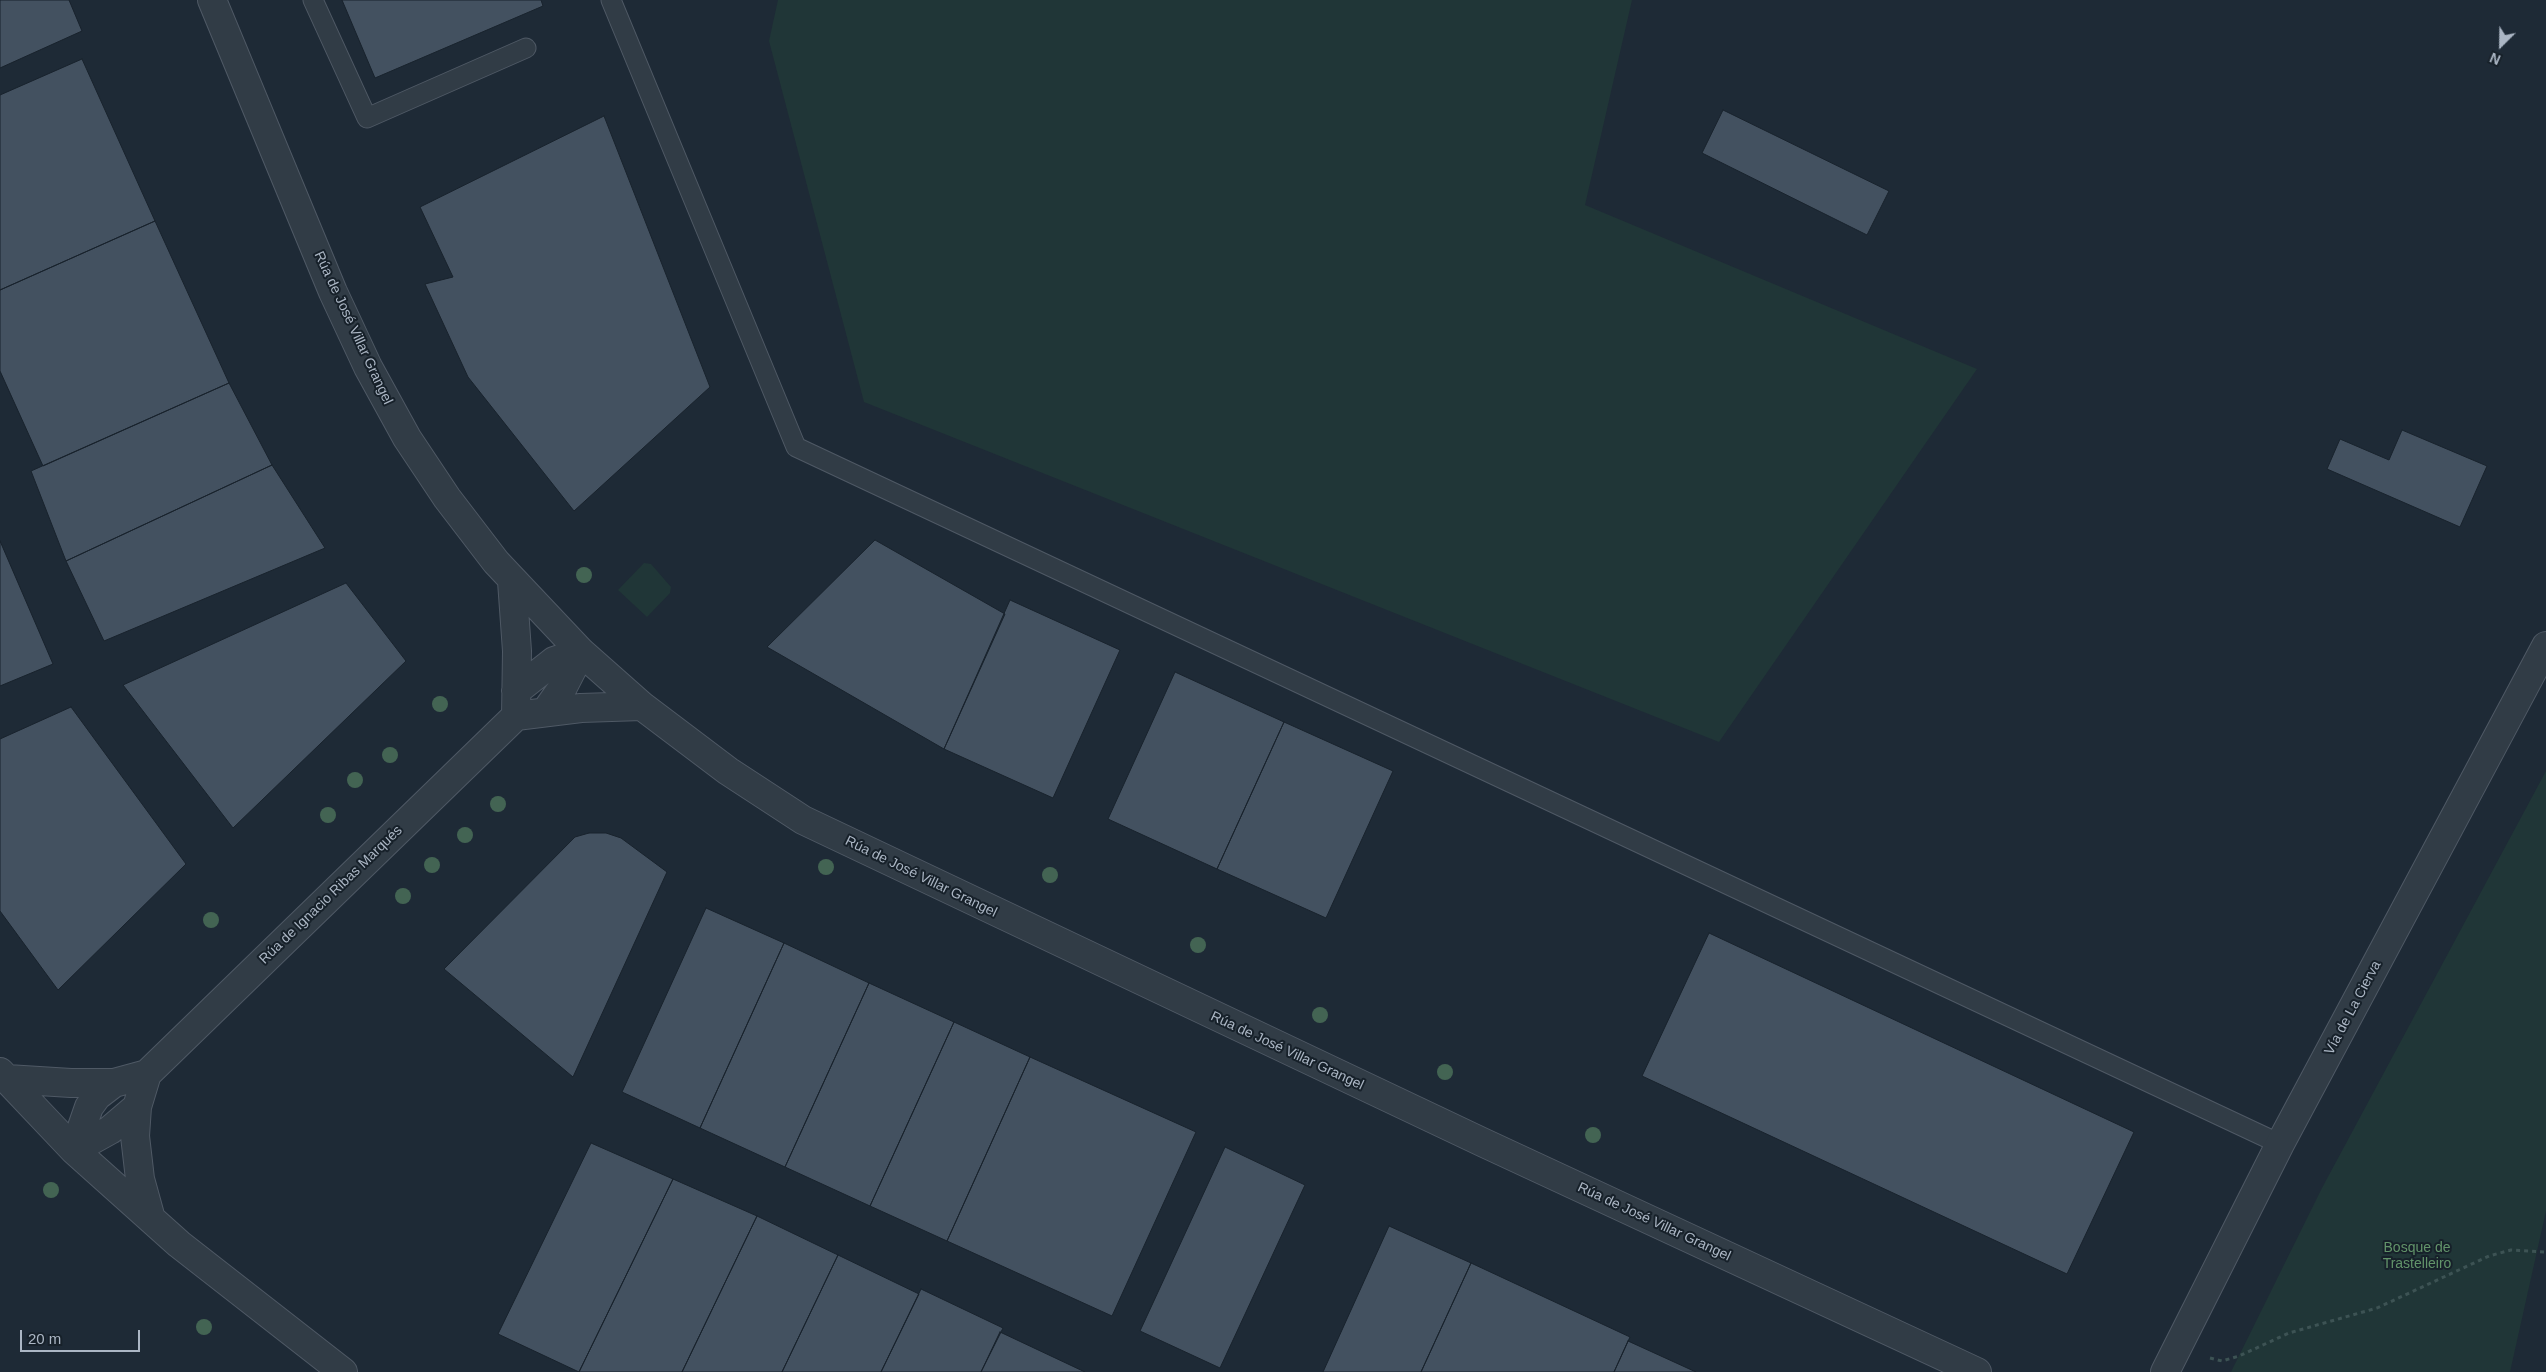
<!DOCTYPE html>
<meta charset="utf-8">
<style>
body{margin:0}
#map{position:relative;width:2546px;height:1372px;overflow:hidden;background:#1e2a36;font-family:Helvetica,sans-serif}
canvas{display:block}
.north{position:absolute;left:2476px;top:20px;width:50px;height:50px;-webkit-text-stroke:4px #17212a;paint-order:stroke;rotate:203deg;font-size:14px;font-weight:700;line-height:20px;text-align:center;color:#abb6c4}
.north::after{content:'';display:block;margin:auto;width:18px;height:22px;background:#abb6c4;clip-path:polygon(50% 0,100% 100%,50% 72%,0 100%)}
.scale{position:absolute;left:20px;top:1330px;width:120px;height:22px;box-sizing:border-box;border:2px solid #abb6c4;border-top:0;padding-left:6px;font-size:15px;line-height:18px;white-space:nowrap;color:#abb6c4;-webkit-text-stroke:4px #17212a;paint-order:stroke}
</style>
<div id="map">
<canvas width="2546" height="1372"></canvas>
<div class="north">N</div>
<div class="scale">20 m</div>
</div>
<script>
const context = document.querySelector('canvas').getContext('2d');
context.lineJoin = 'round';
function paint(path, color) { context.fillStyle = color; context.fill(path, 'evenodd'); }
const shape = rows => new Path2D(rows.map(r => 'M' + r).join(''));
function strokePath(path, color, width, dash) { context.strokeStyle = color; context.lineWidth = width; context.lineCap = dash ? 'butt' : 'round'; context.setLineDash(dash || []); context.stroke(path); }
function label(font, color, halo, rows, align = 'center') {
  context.font = font + ' Helvetica,sans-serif'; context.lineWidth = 4; context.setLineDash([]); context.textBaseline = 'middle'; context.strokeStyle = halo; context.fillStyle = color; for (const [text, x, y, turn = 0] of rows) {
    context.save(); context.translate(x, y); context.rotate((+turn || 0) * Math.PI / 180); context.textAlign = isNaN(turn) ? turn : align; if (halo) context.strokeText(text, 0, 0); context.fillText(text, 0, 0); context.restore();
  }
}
paint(shape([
 [778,0,1632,0,1585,205,1977,369,1719,742,864,402,769,41],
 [644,563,651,564,671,587,670,593,647,617,618,590],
 [2546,771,2546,1211,2510,1372,2231,1372,2322,1188]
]), '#203637');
const building = shape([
 [0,0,69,0,82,31,0,68,0,0],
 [342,0,541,0,543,6,375,78,342,0],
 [82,59,155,221,0,290,0,95,82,59],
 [1723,110,1889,191,1867,235,1702,153,1723,110],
 [604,116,710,387,574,511,468,377,425,284,453,277,420,207,604,116],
 [155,221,229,383,43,466,0,371,0,290,155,221],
 [229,383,272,465,66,561,31,471,229,383],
 [2402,430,2487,466,2460,527,2327,469,2340,439,2389,460,2402,430],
 [272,465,325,548,104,641,66,561,272,465],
 [875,540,1005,614,944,749,767,647,875,540],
 [0,541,53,664,0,686,0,541],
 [346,583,406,661,233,828,123,685,346,583],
 [1010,600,1120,650,1053,798,944,749,1010,600],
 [1175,672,1284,722,1217,869,1108,819,1175,672],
 [71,707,186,864,58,990,0,911,0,739,71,707],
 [1284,722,1393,771,1326,918,1217,869,1284,722],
 [589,833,606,833,621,838,667,872,573,1077,444,969,575,837,589,833],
 [706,908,784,943,700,1128,622,1092,706,908],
 [1709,933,2134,1132,2067,1274,1642,1076,1709,933],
 [784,943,869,983,785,1167,700,1128,784,943],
 [869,983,954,1022,870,1206,785,1167,869,983],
 [954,1022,1030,1057,947,1241,870,1206,954,1022],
 [1030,1057,1196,1132,1112,1316,947,1241,1030,1057],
 [591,1143,673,1179,579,1372,498,1334,591,1143],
 [1225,1147,1305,1185,1220,1368,1140,1331,1225,1147],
 [673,1179,757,1216,682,1372,579,1372,673,1179],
 [757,1216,838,1255,782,1372,682,1372,757,1216],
 [1389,1226,1471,1263,1421,1372,1323,1372,1389,1226],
 [838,1255,919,1294,881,1372,782,1372,838,1255],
 [1471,1263,1630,1337,1614,1372,1421,1372,1471,1263],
 [921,1289,1003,1328,981,1372,881,1372,921,1289],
 [1000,1332,1085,1372,981,1372,1000,1332],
 [1628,1341,1696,1372,1614,1372,1628,1341]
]);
paint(building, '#435160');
strokePath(building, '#19232d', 1);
const lane = shape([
 [313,0,367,118,526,48],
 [611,0,796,447,2280,1144]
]);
const street = shape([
 [212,0,333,292,368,367,407,438,447,498,496,562,581,652,642,706,728,771,803,820,1482,1142,1977,1372],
 [512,581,517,651,516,716],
 [516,691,554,661,581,652],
 [546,711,563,687,581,652],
 [0,1072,74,1150,179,1244,343,1372],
 [7,1079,71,1083,114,1083,147,1074],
 [74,1150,89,1107,97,1096,114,1083],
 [74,1150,110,1130,137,1107],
 [151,1219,140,1179,135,1136,137,1107,147,1074,516,716,581,708,642,706],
 [2165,1372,2280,1144,2546,646]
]);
strokePath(lane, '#4f5965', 21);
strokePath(street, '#4f5965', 30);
strokePath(shape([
 [2210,1358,2222,1361,2239,1356,2289,1333,2377,1308,2489,1256,2511,1250,2546,1252]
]), '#3d5354', 3, [4, 4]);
strokePath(lane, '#313c46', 19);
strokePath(street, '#313c46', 28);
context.fillStyle = '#436453';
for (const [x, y] of [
 [584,575],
 [440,704],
 [390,755],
 [355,780],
 [498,804],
 [328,815],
 [465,835],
 [432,865],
 [826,867],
 [1050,875],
 [403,896],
 [211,920],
 [1198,945],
 [1320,1015],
 [1445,1072],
 [1593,1135],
 [51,1190],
 [204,1327]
]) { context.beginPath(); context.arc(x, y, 8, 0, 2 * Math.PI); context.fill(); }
label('14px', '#abb6c4', '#17212a', [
 ["Rúa de José Villar Grangel",353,328,65],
 ["Rúa de José Villar Grangel",921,877,26],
 ["Rúa de Ignacio Ribas Marqués",331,895,-44],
 ["Vía de La Cierva",2353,1008,-62],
 ["Rúa de José Villar Grangel",1287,1051,25],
 ["Rúa de José Villar Grangel",1654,1222,25]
]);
label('14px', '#62946a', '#17212a', [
 ["Bosque de",2417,1248],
 ["Trastelleiro",2417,1264]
]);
</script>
